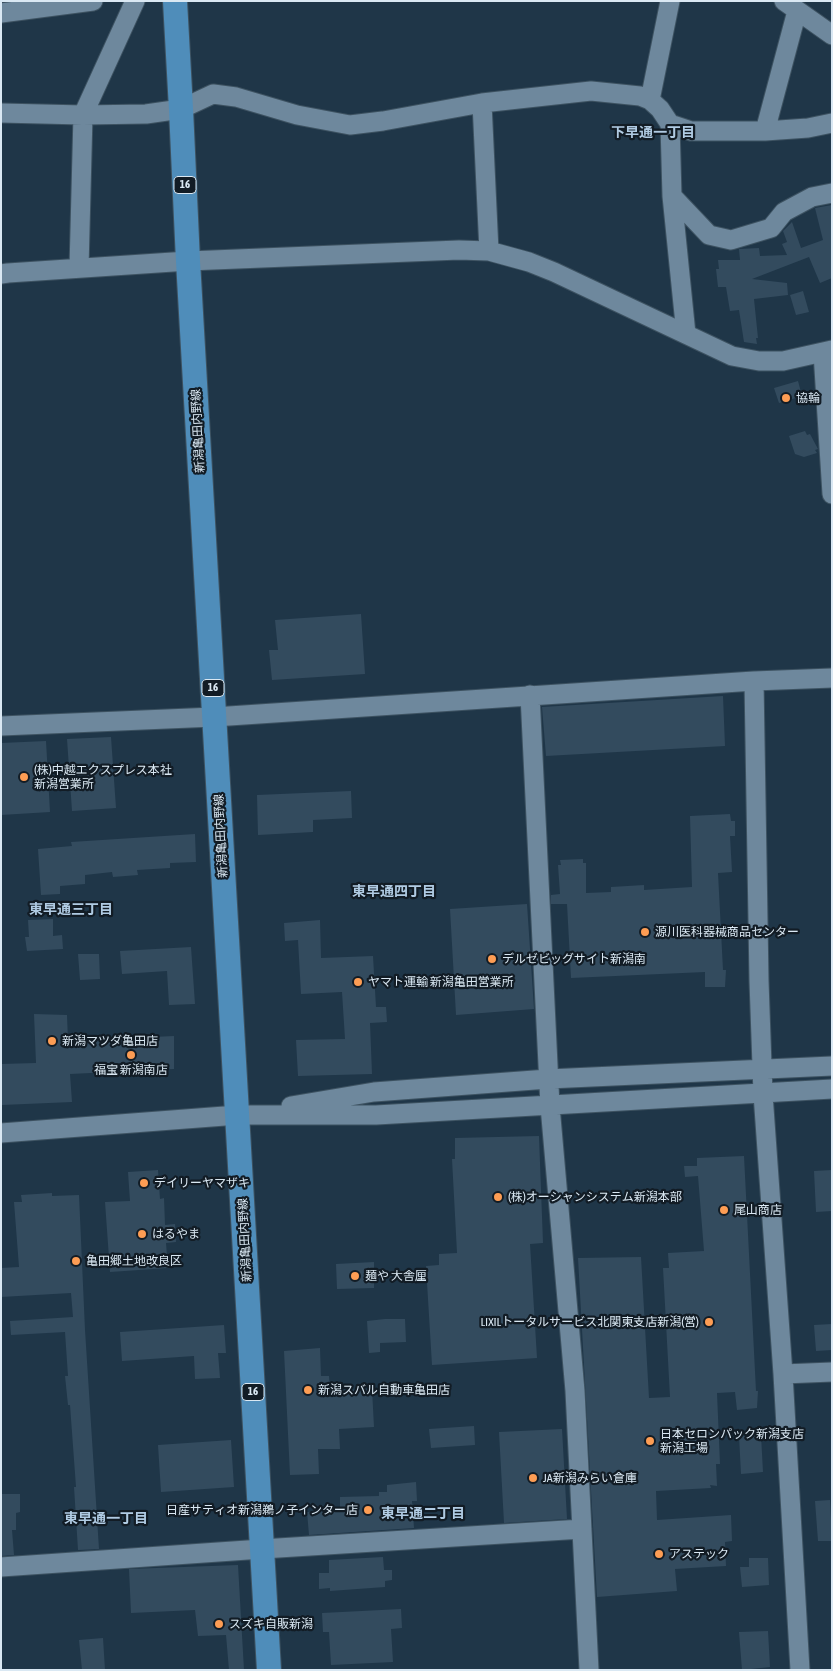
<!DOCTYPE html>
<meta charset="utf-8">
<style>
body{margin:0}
#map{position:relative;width:833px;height:1671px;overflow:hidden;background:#1f3648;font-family:"Asap Condensed",sans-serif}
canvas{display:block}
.frame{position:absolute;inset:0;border:2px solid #dae8f3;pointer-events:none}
</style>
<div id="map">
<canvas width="833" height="1671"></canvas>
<div class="frame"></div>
</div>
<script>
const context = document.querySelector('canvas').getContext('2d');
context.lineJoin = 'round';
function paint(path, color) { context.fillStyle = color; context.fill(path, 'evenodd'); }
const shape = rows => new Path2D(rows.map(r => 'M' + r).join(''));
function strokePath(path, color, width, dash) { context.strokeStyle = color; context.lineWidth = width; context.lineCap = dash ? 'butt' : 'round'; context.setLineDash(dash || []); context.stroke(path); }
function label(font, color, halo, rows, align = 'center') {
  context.font = font + ' "Asap Condensed","Noto Sans JP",sans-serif'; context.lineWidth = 4.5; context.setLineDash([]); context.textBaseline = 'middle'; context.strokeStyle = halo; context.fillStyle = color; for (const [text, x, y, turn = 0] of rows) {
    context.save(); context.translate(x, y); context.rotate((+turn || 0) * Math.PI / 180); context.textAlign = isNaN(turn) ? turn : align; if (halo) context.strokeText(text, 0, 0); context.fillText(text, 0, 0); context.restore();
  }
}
paint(shape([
 [832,205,832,278,820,283,809,257,752,279,787,283,788,295,754,299,758,338,756,338,757,344,744,342,739,310,730,311,726,287,718,287,716,269,719,269,718,260,740,260,739,249,759,248,760,256,787,255,782,244,787,242,783,231,792,222,801,248,823,240,815,208],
 [803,291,809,312,796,315,790,295],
 [798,381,802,396,779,403,774,388],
 [805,431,807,435,810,434,818,449,815,450,817,453,804,457,795,454,789,436],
 [361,614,365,674,272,680,269,650,278,650,275,620],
 [723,696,725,746,546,756,542,707],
 [111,737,116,808,72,811,67,739],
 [46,741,50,812,1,815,1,743],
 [351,791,352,818,313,820,313,832,258,835,257,795],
 [730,814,731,821,735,821,735,836,730,836,732,872,718,873,723,970,726,970,725,987,705,987,705,972,571,978,567,904,551,904,551,895,560,894,558,865,561,865,560,860,583,859,583,863,586,863,586,893,611,892,611,887,644,885,644,890,692,887,690,816],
 [195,834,196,862,170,863,170,868,137,870,138,875,113,877,112,872,85,875,85,884,60,886,60,894,41,895,38,849,72,846,71,842],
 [527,904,534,1009,456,1015,450,909],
 [53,919,53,936,62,935,63,949,27,951,25,937,29,937,28,920],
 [320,920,321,958,373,956,376,1007,386,1007,387,1022,370,1023,372,1074,298,1076,296,1040,345,1039,342,992,301,994,298,940,285,941,284,923],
 [191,947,195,1004,169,1005,167,971,122,974,120,951],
 [78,954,99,954,100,979,80,980],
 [34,1014,67,1015,68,1041,174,1036,174,1069,70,1074,72,1102,2,1105,1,1064,36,1063],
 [539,1136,543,1243,530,1244,537,1358,432,1365,426,1266,439,1265,439,1254,457,1253,452,1159,455,1159,455,1138],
 [744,1156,756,1391,758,1391,757,1408,737,1410,735,1392,717,1393,720,1464,716,1464,717,1486,710,1485,711,1488,656,1491,657,1520,731,1515,732,1541,725,1542,726,1566,675,1569,677,1591,597,1597,578,1258,641,1257,649,1398,670,1397,663,1268,669,1268,668,1253,704,1251,698,1176,685,1177,684,1166,697,1166,697,1158],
 [158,1170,160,1199,164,1198,165,1225,175,1224,176,1242,166,1243,168,1268,110,1272,105,1202,130,1201,128,1172],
 [832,1170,832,1211,816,1212,814,1171],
 [52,1193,52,1196,79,1195,85,1330,99,1549,78,1550,74,1487,76,1487,70,1405,68,1405,65,1376,68,1376,65,1332,11,1335,10,1321,73,1317,71,1293,1,1297,1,1268,19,1267,14,1202,22,1202,21,1195],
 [374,1262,374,1288,337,1289,336,1264],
 [385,1319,405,1319,406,1342,380,1343,380,1352,369,1353,367,1321],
 [832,1324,832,1350,816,1351,814,1325],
 [224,1325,226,1353,218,1353,220,1378,195,1379,194,1356,122,1361,120,1332],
 [320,1348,321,1376,329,1376,330,1390,372,1389,374,1427,339,1429,340,1449,318,1449,319,1474,290,1475,284,1351],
 [474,1426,475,1445,431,1448,429,1429],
 [562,1429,567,1519,504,1523,499,1432],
 [761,1435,763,1472,741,1474,739,1436],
 [231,1440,234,1487,161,1492,158,1445],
 [416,1482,417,1501,412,1501,414,1528,309,1535,307,1512,340,1509,340,1497,379,1496,379,1492,387,1492,387,1485],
 [1,1494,20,1494,20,1512,16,1513,16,1530,12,1530,14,1555,1,1556],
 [830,1500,832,1541,818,1541,815,1501],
 [383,1557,384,1570,392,1570,392,1580,385,1581,385,1587,330,1591,330,1588,319,1589,319,1573,329,1573,329,1560],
 [749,1558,768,1558,769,1585,742,1587,740,1567,749,1567],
 [238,1565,244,1670,229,1670,226,1635,198,1636,195,1610,131,1613,129,1569],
 [401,1609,402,1628,391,1629,393,1662,331,1665,329,1632,323,1632,322,1613],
 [768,1631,770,1667,742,1670,739,1632],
 [103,1638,105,1670,82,1670,79,1640]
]), '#334b5e');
const minor = shape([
 [784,1,832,35],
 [1,13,93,1],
 [650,100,670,1],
 [482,103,489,251],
 [1,113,83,115,146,114,181,109,213,94,236,97,297,115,350,125,383,121,482,103,591,91,640,96,650,100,660,109,670,124,672,196,686,334],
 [670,124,691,131,765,131,808,128,832,123],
 [765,131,797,11],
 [672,196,709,235,731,240,771,228,784,212,812,197,832,193],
 [79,268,83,115,135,1],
 [1,274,8,273,188,261,459,250,489,251,529,262,554,272,732,356,759,361,783,361,832,350],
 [823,353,832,494],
 [754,681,759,981,763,1094,783,1374,800,1670],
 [530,695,550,1106,575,1391,589,1670],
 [1,726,214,717,754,681,832,678],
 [291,1106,374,1092,548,1079,832,1066],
 [1,1133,238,1115,376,1115,832,1089],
 [783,1374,832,1372],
 [1,1567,262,1549,582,1529]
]);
const major = shape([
 [175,1,181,109,188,261,269,1670]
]);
strokePath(minor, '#3d5261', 21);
strokePath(major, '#3d5261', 26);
strokePath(minor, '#6e889d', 19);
strokePath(major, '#4f8dba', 24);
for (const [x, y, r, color] of [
 [786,398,5,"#fd9d54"],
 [24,777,5,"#fd9d54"],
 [645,932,5,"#fd9d54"],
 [492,959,5,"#fd9d54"],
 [358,982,5,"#fd9d54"],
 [52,1041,5,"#fd9d54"],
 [131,1055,5,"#fd9d54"],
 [144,1183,5,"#fd9d54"],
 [498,1197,5,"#fd9d54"],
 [724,1210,5,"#fd9d54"],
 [142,1234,5,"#fd9d54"],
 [76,1261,5,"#fd9d54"],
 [355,1276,5,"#fd9d54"],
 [709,1322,5,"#fd9d54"],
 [308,1390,5,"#fd9d54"],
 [650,1441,5,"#fd9d54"],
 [533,1478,5,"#fd9d54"],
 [368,1510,5,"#fd9d54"],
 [659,1554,5,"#fd9d54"],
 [219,1624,5,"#fd9d54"]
]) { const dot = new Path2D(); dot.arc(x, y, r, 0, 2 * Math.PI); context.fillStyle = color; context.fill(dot); strokePath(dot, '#121c25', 2); }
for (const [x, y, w] of [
 [185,185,22],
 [213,688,22],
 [253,1392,22]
]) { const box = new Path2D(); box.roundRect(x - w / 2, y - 8.5, w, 17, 4); context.fillStyle = '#121c25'; context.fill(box); strokePath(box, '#dae8f3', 1); }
label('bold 11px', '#dae8f3', null, [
 ["16",185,185],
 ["16",213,688],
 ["16",253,1392]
]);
label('12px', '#dae8f3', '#121c25', [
 ["協輪",796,398],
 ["(株)中越エクスプレス本社",34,770],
 ["新潟営業所",34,784],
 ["源川医科器械商品センター",655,932],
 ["デルゼビッグサイト新潟南",502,959],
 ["ヤマト運輸 新潟亀田営業所",368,982],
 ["新潟マツダ亀田店",62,1041],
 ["福宝 新潟南店",131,1070,"center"],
 ["デイリーヤマザキ",154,1183],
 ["(株)オーシャンシステム新潟本部",508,1197],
 ["尾山商店",734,1210],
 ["はるやま",152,1234],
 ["亀田郷土地改良区",86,1261],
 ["麺や 大舎厘",365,1276],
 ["LIXILトータルサービス北関東支店新潟(営)",699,1322,"right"],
 ["新潟スバル自動車亀田店",318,1390],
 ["日本セロンパック新潟支店",660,1434],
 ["新潟工場",660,1448],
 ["JA新潟みらい倉庫",543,1478],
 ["日産サティオ新潟鵜ノ子インター店",358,1510,"right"],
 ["アステック",669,1554],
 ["スズキ自販新潟",229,1624]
], 'left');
label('12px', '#dae8f3', '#121c25', [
 ["新潟亀田内野線",198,431,-93],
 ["新潟亀田内野線",221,836,-93],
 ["新潟亀田内野線",245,1240,-93]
]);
label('bold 14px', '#b0cbe3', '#121c25', [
 ["下早通一丁目",653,133],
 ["東早通四丁目",394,892],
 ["東早通三丁目",71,910],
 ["東早通二丁目",423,1514],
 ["東早通一丁目",106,1519]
]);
</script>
